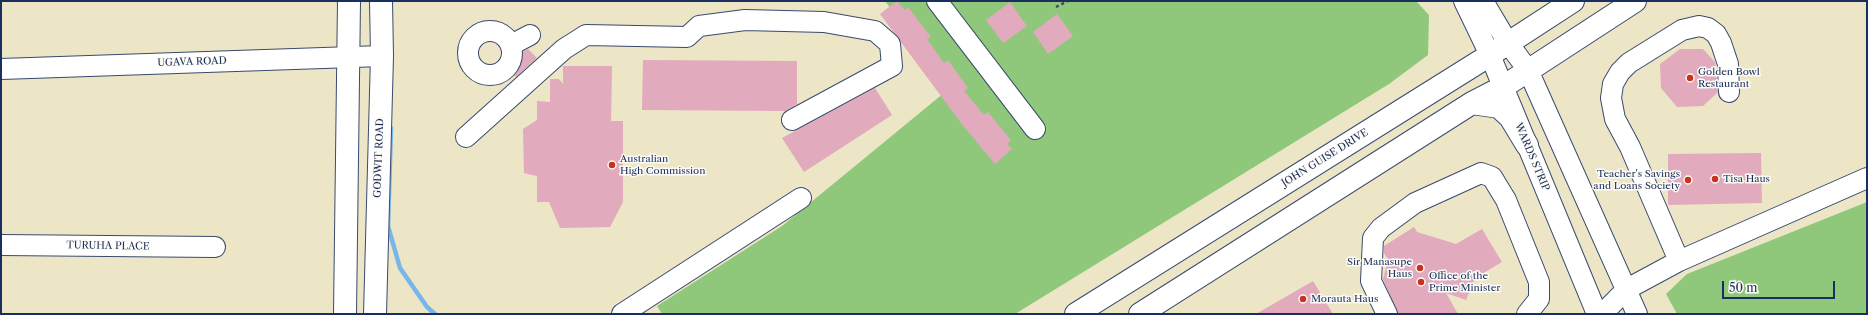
<!DOCTYPE html>
<style>
body{margin:0}
#map{position:relative;width:1868px;height:315px;overflow:hidden;background:#ece5c6;font-family:"Libre Caslon Text",serif}
canvas{display:block}
.frame{position:absolute;inset:0;border:2px solid #1b2f5e;pointer-events:none}
.scale{position:absolute;left:1722px;top:281px;width:113px;height:18px;box-sizing:border-box;border:2px solid #1b2f5e;border-top:0;padding-left:5px;font-size:12px;line-height:14px;white-space:nowrap;color:#1b2f5e;-webkit-text-stroke:3px #fdfcf7;paint-order:stroke}
</style>
<div id="map">
<canvas width="1868" height="315"></canvas>
<div class="frame"></div>
<div class="scale">50 m</div>
</div>
<script>
const context = document.querySelector('canvas').getContext('2d');
context.lineJoin = 'round';
function paint(path, color) { context.fillStyle = color; context.fill(path, 'evenodd'); }
const shape = rows => new Path2D(rows.map(r => 'M' + r).join(''));
function strokePath(path, color, width, dash) { context.strokeStyle = color; context.lineWidth = width; context.lineCap = dash ? 'butt' : 'round'; context.setLineDash(dash || []); context.stroke(path); }
function label(font, color, halo, rows, align = 'center') {
  context.font = font + ' "Libre Caslon Text",serif'; context.lineWidth = 3; context.setLineDash([]); context.textBaseline = 'middle'; context.strokeStyle = halo; context.fillStyle = color; for (const [text, x, y, turn = 0] of rows) {
    context.save(); context.translate(x, y); context.rotate((+turn || 0) * Math.PI / 180); context.textAlign = isNaN(turn) ? turn : align; if (halo) context.strokeText(text, 0, 0); context.fillText(text, 0, 0); context.restore();
  }
}
paint(shape([
 [885,1,1416,1,1429,15,1428,55,1389,84,1015,314,662,314,657,306,782,226,950,88],
 [1867,202,1867,314,1677,314,1666,294,1687,274]
]), '#8fc87b');
strokePath(shape([
 [391,128,388,226,400,268,427,307,435,314]
]), '#76b6ea', 4.5);
paint(shape([
 [897,1,905,10,908,7,931,37,927,39,944,63,948,60,968,88,964,91,984,115,988,112,1011,140,1007,144,1012,149,995,164,961,123,880,14],
 [1010,2,1027,26,1003,43,986,20],
 [1057,14,1073,36,1048,54,1033,32],
 [528,49,537,58,516,77,507,69,517,60,515,58,519,54],
 [1680,49,1703,49,1715,62,1718,92,1703,106,1677,107,1661,88,1660,64],
 [643,60,797,61,797,104,785,111,642,110],
 [563,66,612,66,611,121,623,121,623,202,610,227,560,228,549,202,537,202,537,176,524,173,523,129,537,120,537,101,550,102,550,79,559,79,563,84],
 [875,88,892,115,804,172,782,138],
 [1761,153,1762,203,1668,205,1668,154],
 [1414,227,1417,232,1456,244,1482,229,1502,262,1475,278,1466,300,1446,293,1458,314,1398,314,1383,279,1388,260,1384,253,1384,246],
 [1313,281,1333,314,1256,314]
]), '#e1aabd');
const minor = shape([
 [937,1,1035,129],
 [1464,1,1490,55,1597,314],
 [1483,1,1508,43,1528,70,1637,314],
 '468 53a22 22 0 1 1 44 0a22 22 0 1 1-44 0Z',
 [511,45,530,35],
 [1,69,382,56],
 [466,137,564,49,586,35,687,37,699,26,745,20,824,22,875,31,890,44,892,66,792,120],
 [1,245,215,247],
 [1679,261,1630,147,1615,119,1611,98,1613,84,1620,72,1629,63,1682,30,1699,26,1708,28,1716,34,1721,43,1728,64,1729,92],
 [622,314,801,198],
 [1387,314,1371,281,1373,238,1381,228,1415,203,1481,173,1492,177,1506,200,1539,282,1539,299,1527,314],
 [1602,314,1627,289,1679,261,1867,178]
]);
const major = shape([
 [345,314,349,1],
 [375,314,382,56,381,1]
]);
const highway = shape([
 [1472,103,1499,107,1510,117,1527,145],
 [1076,314,1490,55,1573,1],
 [1140,314,1472,103,1503,87,1635,1]
]);
strokePath(minor, '#3a4a6e', 22);
strokePath(major, '#3a4a6e', 24);
strokePath(highway, '#3a4a6e', 24);
strokePath(shape([
 [1056,7,1068,1]
]), '#3a4a6e', 2.5, [3, 3]);
strokePath(minor, '#fff', 20);
strokePath(major, '#fff', 22);
strokePath(highway, '#fff', 22);
for (const [x, y, r, color] of [
 [1690,78,4,"#c8321e"],
 [612,165,4,"#c8321e"],
 [1715,179,4,"#c8321e"],
 [1688,180,4,"#c8321e"],
 [1420,268,4,"#c8321e"],
 [1421,282,4,"#c8321e"],
 [1303,299,4,"#c8321e"]
]) { const dot = new Path2D(); dot.arc(x, y, r, 0, 2 * Math.PI); context.fillStyle = color; context.fill(dot); strokePath(dot, '#fdfcf7', 1.5); }
label('10px', '#1b2f5e', '#fdfcf7', [
 ["UGAVA ROAD",192,62,-2],
 ["WARDS STRIP",1532,157,67],
 ["GODWIT ROAD",379,158,-88],
 ["JOHN GUISE DRIVE",1325,158,-32],
 ["TURUHA PLACE",108,246,1]
]);
label('10px', '#1b2f5e', '#fdfcf7', [
 ["Golden Bowl",1698,72],
 ["Restaurant",1698,84],
 ["Australian",620,159],
 ["High Commission",620,171],
 ["Teacher's Savings",1680,174,"right"],
 ["and Loans Society",1680,186,"right"],
 ["Tisa Haus",1723,179],
 ["Sir Manasupe",1412,262,"right"],
 ["Haus",1412,274,"right"],
 ["Office of the",1429,276],
 ["Prime Minister",1429,288],
 ["Morauta Haus",1311,299]
], 'left');
</script>
